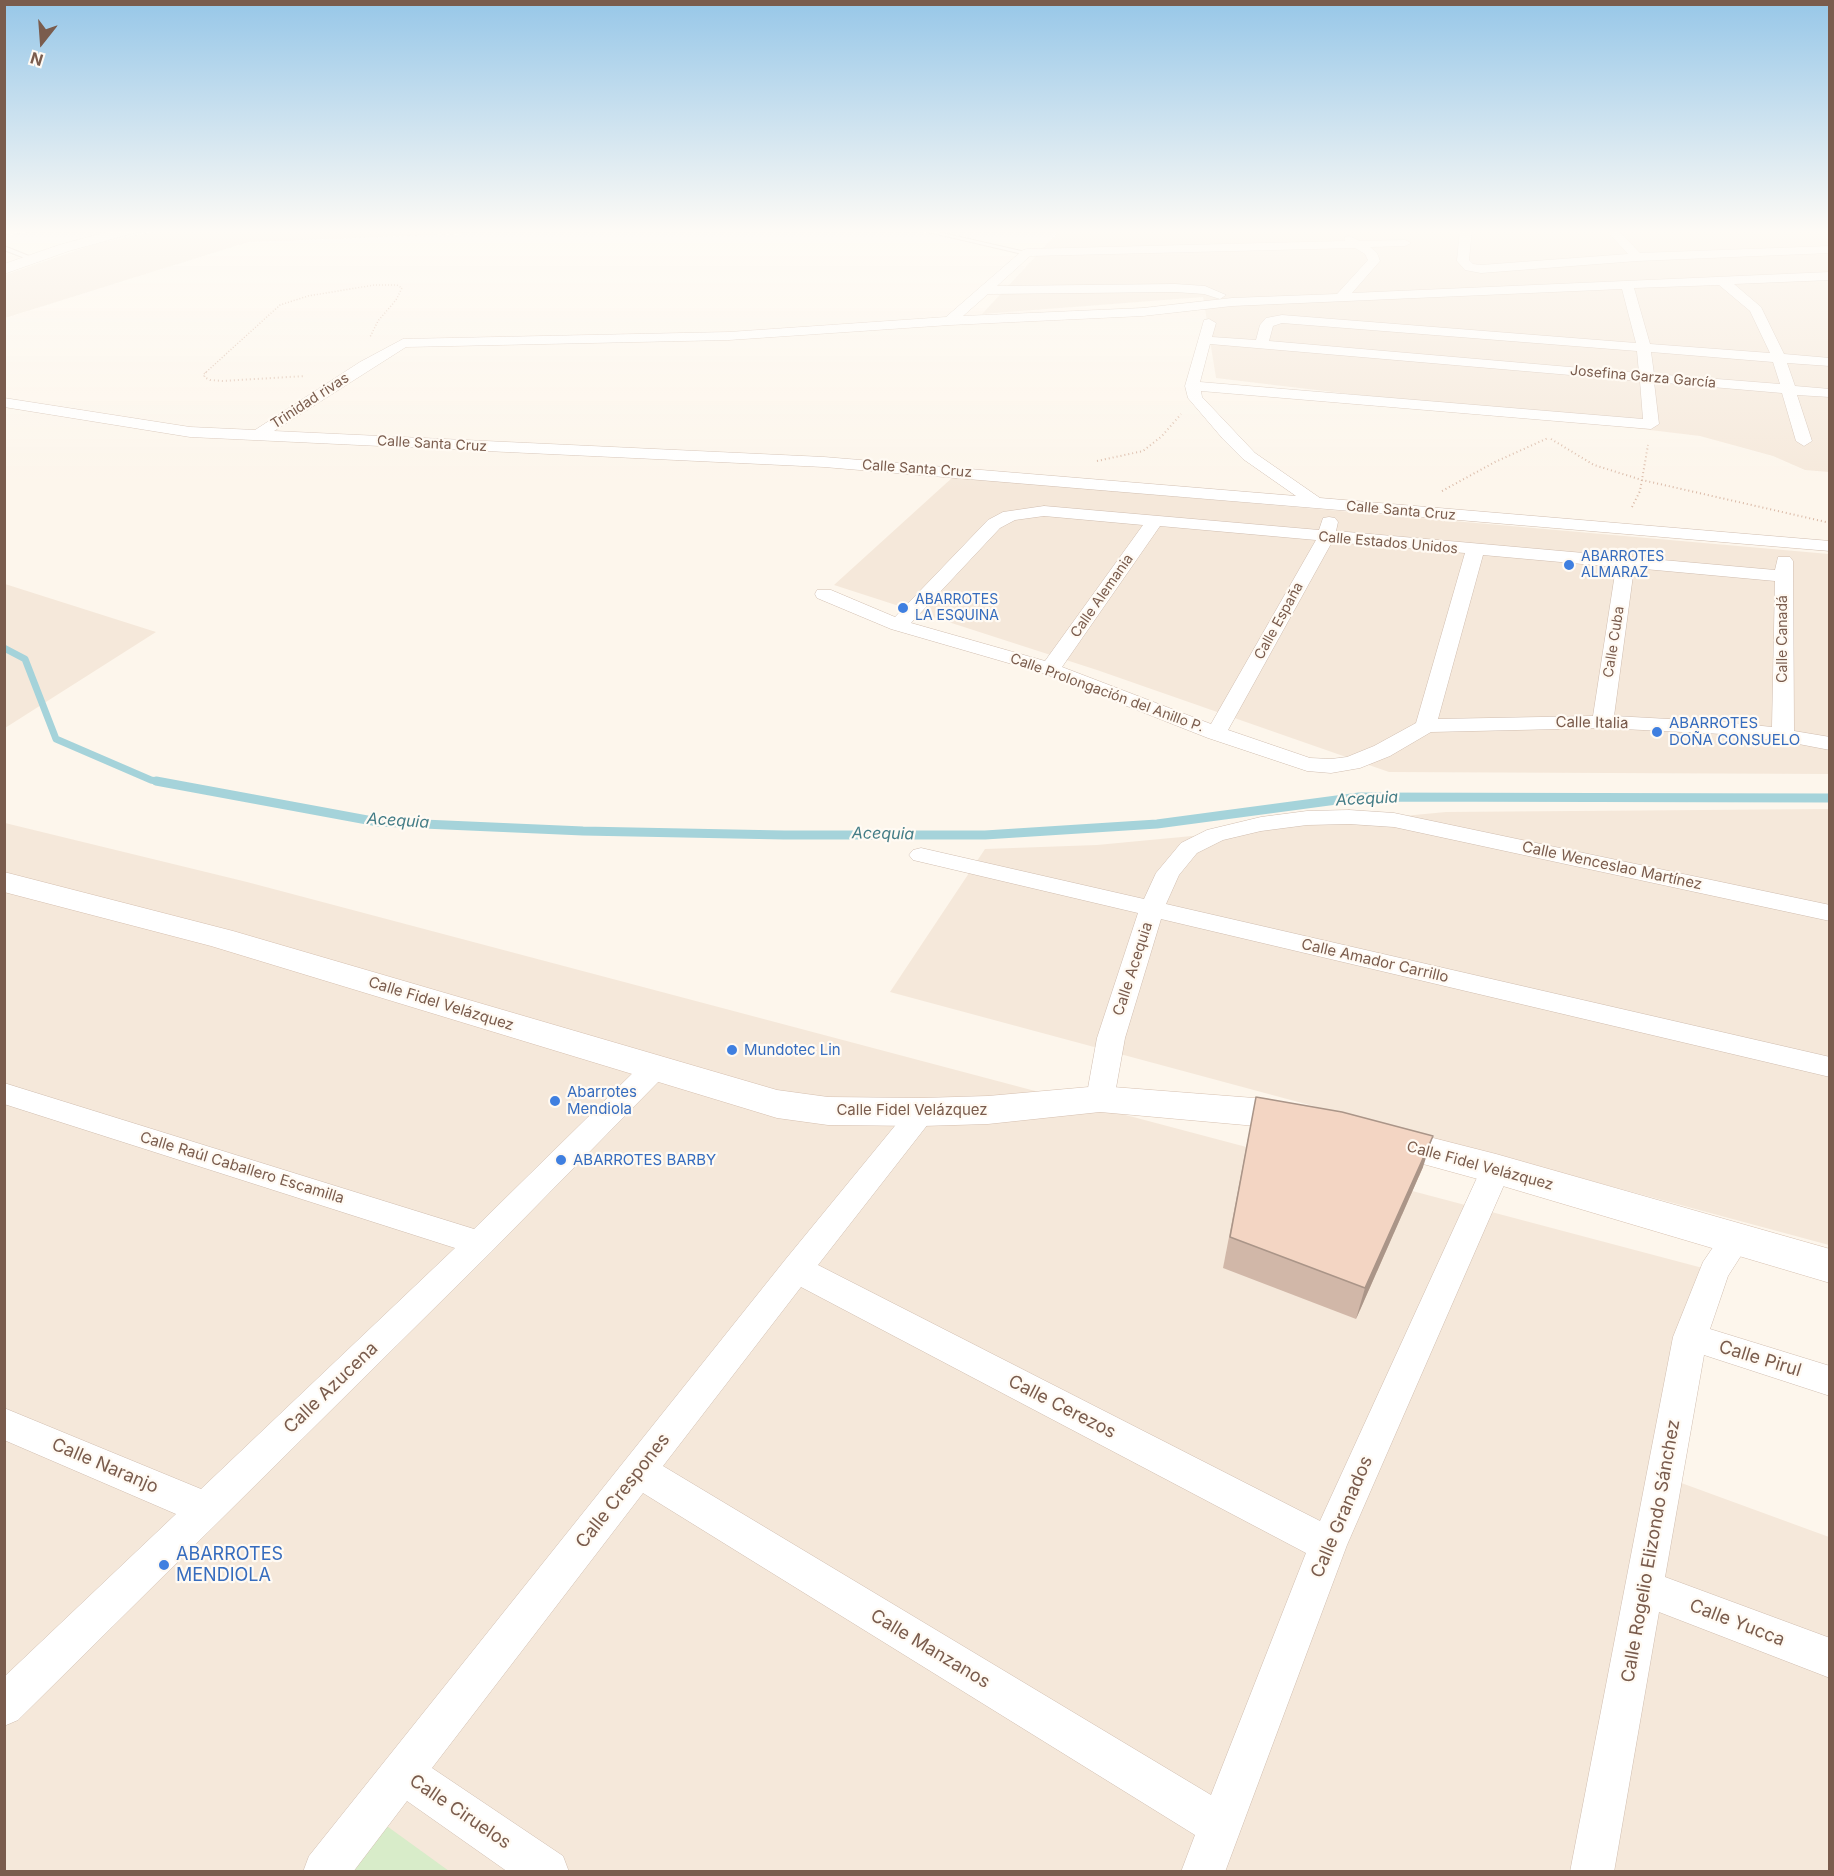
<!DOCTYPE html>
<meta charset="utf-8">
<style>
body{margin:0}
#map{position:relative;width:1834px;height:1876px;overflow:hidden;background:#fdf6ec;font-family:Inter,sans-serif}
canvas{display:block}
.frame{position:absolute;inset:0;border:6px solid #7a5c4d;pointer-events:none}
.north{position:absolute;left:12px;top:12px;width:60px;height:60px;-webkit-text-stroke:4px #fffaf3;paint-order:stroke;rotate:197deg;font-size:16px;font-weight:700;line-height:24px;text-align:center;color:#7a5c4d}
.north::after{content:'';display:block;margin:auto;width:21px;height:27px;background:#7a5c4d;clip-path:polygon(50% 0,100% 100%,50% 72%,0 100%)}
</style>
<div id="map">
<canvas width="1834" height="1876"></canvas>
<div class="frame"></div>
<div class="north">N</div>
</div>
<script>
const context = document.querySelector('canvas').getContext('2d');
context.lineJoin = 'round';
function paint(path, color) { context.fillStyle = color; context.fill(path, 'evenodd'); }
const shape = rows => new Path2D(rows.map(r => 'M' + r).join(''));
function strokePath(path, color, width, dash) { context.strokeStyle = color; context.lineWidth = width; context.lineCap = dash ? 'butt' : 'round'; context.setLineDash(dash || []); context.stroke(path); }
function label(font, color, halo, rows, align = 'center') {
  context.font = font + ' Inter,sans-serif'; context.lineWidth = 4.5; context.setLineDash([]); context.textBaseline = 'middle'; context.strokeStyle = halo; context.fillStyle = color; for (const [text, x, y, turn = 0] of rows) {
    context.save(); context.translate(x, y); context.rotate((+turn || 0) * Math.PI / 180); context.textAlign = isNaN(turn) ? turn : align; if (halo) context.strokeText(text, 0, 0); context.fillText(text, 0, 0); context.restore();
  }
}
paint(shape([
 [164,229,469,229,460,234,248,242,5,318,5,275,92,245],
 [1061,229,1829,229,1829,472,1805,470,1773,456,1700,436,1216,378,1203,297,982,314],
 [953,477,1829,554,1829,774,1389,772,1097,670,834,585],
 [5,584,156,632,5,728],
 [1829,809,1829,1245,890,992,985,849,1097,845,1446,812],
 [5,823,247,882,1714,1271,1665,1477,1829,1537,1829,1871,5,1872]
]), '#f5e8da');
paint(shape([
 [384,1824,449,1871,347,1872]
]), '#d8ecc9');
strokePath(shape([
 [4,648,25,659,56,739,151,780,165,783]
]), '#a5d3da', 7);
strokePath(shape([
 [156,781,378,822,583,831,784,835,985,835,1157,824,1359,797,1830,798]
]), '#a5d3da', 9);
const lane = shape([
 [915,229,925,229,1030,253,1027,255,915,229],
 [4,246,34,258,35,259,30,260,4,250,4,246]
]);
const street = shape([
 [1460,229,1472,229,1469,260,1473,264,1481,265,1628,254,1605,229,1617,229,1640,253,1830,246,1830,253,1637,261,1481,273,1465,270,1457,261,1460,229],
 [1349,236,1360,241,1405,240,1411,243,1405,246,1370,247,1377,253,1380,261,1352,293,1830,272,1830,280,1734,284,1761,307,1784,354,1830,358,1830,366,1787,363,1795,386,1830,389,1830,397,1797,395,1812,441,1804,446,1796,441,1782,393,1654,382,1659,424,1651,429,1201,391,1202,397,1255,453,1320,498,1830,541,1830,551,824,467,190,437,4,407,4,398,190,427,255,430,360,362,403,339,729,332,946,317,1023,250,1027,249,1345,241,1345,237,1349,236],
 [1355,248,1365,254,1368,260,1337,294,1232,298,1143,308,963,316,988,294,1175,292,1204,294,1220,299,1226,295,1205,286,1175,284,997,286,1030,256,1355,248],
 [1719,285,1750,311,1770,353,1650,344,1634,288,1719,285],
 [1622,289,1636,343,1282,315,1266,318,1260,325,1256,340,1212,337,1216,323,1209,319,1204,320,1185,386,1188,398,1223,439,1243,459,1296,496,824,457,274,431,406,347,729,340,950,325,1143,316,1232,306,1622,289],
 [1282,323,1637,351,1639,373,1269,341,1273,326,1282,323],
 [1210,344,1640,381,1643,419,1200,382,1210,344],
 [1651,352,1773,362,1780,384,1654,374,1651,352],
 [1044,506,1319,530,1323,518,1329,517,1335,518,1338,522,1336,531,1775,570,1778,557,1790,557,1793,561,1794,731,1830,737,1830,750,1783,741,1723,734,1603,728,1431,732,1390,756,1360,768,1331,773,1307,771,1208,738,1043,673,891,629,817,598,815,594,817,590,831,590,895,617,988,520,1003,512,1044,506],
 [1044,516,1143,525,1045,661,911,623,1000,528,1015,520,1044,516],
 [1160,526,1316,540,1211,724,1062,667,1160,526],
 [1332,542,1465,553,1416,723,1374,746,1347,757,1331,759,1310,758,1228,730,1332,542],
 [1483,555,1616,567,1593,716,1438,719,1483,555],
 [1634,568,1775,581,1772,727,1723,722,1614,716,1634,568],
 [1349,810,1394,813,1830,905,1830,921,1394,827,1349,824,1307,825,1261,831,1223,840,1197,853,1179,875,1166,904,1830,1057,1830,1077,1161,919,1125,1038,1114,1099,1110,1106,1100,1109,1090,1106,1086,1099,1097,1038,1138,913,913,860,909,855,913,850,921,848,1144,899,1156,873,1181,843,1207,830,1261,817,1307,811,1349,810],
 [655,1058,665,1061,669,1068,665,1075,491,1252,18,1720,4,1726,4,1677,176,1514,4,1440,4,1408,201,1489,455,1248,4,1104,4,1083,474,1229,645,1061,655,1058],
 [922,1101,932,1105,936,1112,932,1119,818,1265,1320,1521,1481,1169,1485,1161,1496,1158,1507,1161,1511,1169,1347,1545,1225,1872,1181,1872,1195,1835,643,1493,432,1768,563,1856,569,1872,508,1872,407,1801,353,1872,303,1872,309,1856,785,1260,912,1105,922,1101],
 [801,1287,1306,1553,1211,1795,663,1466,801,1287],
 [1735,1227,1746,1231,1751,1240,1728,1276,1710,1329,1830,1366,1830,1396,1704,1355,1665,1577,1830,1638,1830,1678,1659,1612,1614,1872,1570,1872,1673,1337,1703,1262,1724,1231,1735,1227]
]);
const secondary = shape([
 [4,229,32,229,25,233,4,234,4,229],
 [117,229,140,229,138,232,69,251,4,274,4,264,59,245,117,229],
 [4,872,233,931,777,1090,828,1097,922,1098,988,1096,1100,1086,1267,1099,1311,1109,1317,1119,1311,1129,1298,1133,1267,1127,1100,1112,988,1124,922,1126,828,1125,777,1118,211,946,4,892,4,872],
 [1386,1126,1496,1154,1830,1249,1830,1283,1496,1184,1372,1150,1367,1140,1372,1130,1386,1126]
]);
strokePath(lane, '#d1beb0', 2);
strokePath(street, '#d1beb0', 1);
strokePath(secondary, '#d6c0b0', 1);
strokePath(shape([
 [204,374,280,305,308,296,374,285,397,285,402,288,396,300,378,321,370,337]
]), '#d9b8a5', 1.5, [1, 2]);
strokePath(shape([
 [206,372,204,377,210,380,223,381,305,376],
 [1551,439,1594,465,1642,480,1826,522],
 [1097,461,1143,451,1162,436,1181,414],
 [1442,491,1495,462,1548,438],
 [1632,507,1640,491,1648,445]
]), '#d9b8a5', 2, [1, 3]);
paint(lane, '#fff');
paint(street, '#fff');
paint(secondary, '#fff');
paint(shape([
 [1256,1097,1423,1167,1356,1319,1223,1268]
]), '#d1b7a8');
paint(shape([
 [1433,1136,1423,1167,1356,1319,1365,1288]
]), '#aa9588');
const building = shape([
 [1256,1097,1342,1112,1433,1136,1365,1288,1230,1237,1256,1097]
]);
paint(building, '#f3d5c3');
strokePath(building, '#aa9588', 1.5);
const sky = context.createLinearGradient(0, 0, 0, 492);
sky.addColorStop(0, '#97c7e8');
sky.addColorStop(0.47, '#fefbf6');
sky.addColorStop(1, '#fefbf600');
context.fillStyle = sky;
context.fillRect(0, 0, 1834, 492);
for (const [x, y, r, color] of [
 [1569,565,6,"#3f7fe0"],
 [903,608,6,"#3f7fe0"],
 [1657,732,6,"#3f7fe0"],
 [732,1050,6,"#3f7fe0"],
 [555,1101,6,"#3f7fe0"],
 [561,1160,6,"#3f7fe0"],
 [164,1565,6,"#3f7fe0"]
]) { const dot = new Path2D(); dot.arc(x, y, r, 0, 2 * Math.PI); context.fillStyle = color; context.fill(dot); strokePath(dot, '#fffaf3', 2); }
label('14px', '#7a5c4d', '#fffaf3', [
 ["Josefina Garza García",1643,377,5],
 ["Trinidad rivas",310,401,-33],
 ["Calle Santa Cruz",432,444,3],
 ["Calle Santa Cruz",917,469,4],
 ["Calle Santa Cruz",1401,511,5],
 ["Calle Estados Unidos",1388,543,5],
 ["Calle Alemania",1102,596,-55],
 ["Calle España",1279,621,-61],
 ["Calle Canadá",1783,639,-90],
 ["Calle Cuba",1614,642,-81],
 ["Calle Prolongación del Anillo P.",1107,693,20]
]);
label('14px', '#366cbe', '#fffaf3', [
 ["ABARROTES",1581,557],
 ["ALMARAZ",1581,573],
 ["ABARROTES",915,600],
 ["LA ESQUINA",915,616]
], 'left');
label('15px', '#7a5c4d', '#fffaf3', [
 ["Calle Italia",1592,723,1],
 ["Calle Wenceslao Martínez",1612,866,12],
 ["Calle Amador Carrillo",1375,961,13],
 ["Calle Acequia",1133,969,-72],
 ["Calle Fidel Velázquez",441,1004,17],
 ["Calle Fidel Velázquez",912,1110],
 ["Calle Fidel Velázquez",1480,1166,15],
 ["Calle Raúl Caballero Escamilla",242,1168,17]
]);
label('15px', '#366cbe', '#fffaf3', [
 ["ABARROTES",1669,723],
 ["DOÑA CONSUELO",1669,740],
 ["Mundotec Lin",744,1050],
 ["Abarrotes",567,1092],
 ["Mendiola",567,1109],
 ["ABARROTES BARBY",573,1160]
], 'left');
label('italic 16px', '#437c86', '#fffaf3', [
 ["Acequia",1367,799,-3],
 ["Acequia",398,821,4],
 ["Acequia",883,834,1]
]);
label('18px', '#7a5c4d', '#fffaf3', [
 ["Calle Pirul",1760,1359,17],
 ["Calle Azucena",331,1388,-44],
 ["Calle Cerezos",1062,1407,27],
 ["Calle Naranjo",105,1466,23],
 ["Calle Crespones",623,1491,-52],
 ["Calle Granados",1342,1517,-67],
 ["Calle Rogelio Elizondo Sánchez",1651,1551,-80],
 ["Calle Yucca",1737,1623,21],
 ["Calle Manzanos",930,1649,31],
 ["Calle Ciruelos",460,1812,34]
]);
label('18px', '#366cbe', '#fffaf3', [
 ["ABARROTES",176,1555],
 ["MENDIOLA",176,1576]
], 'left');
</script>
